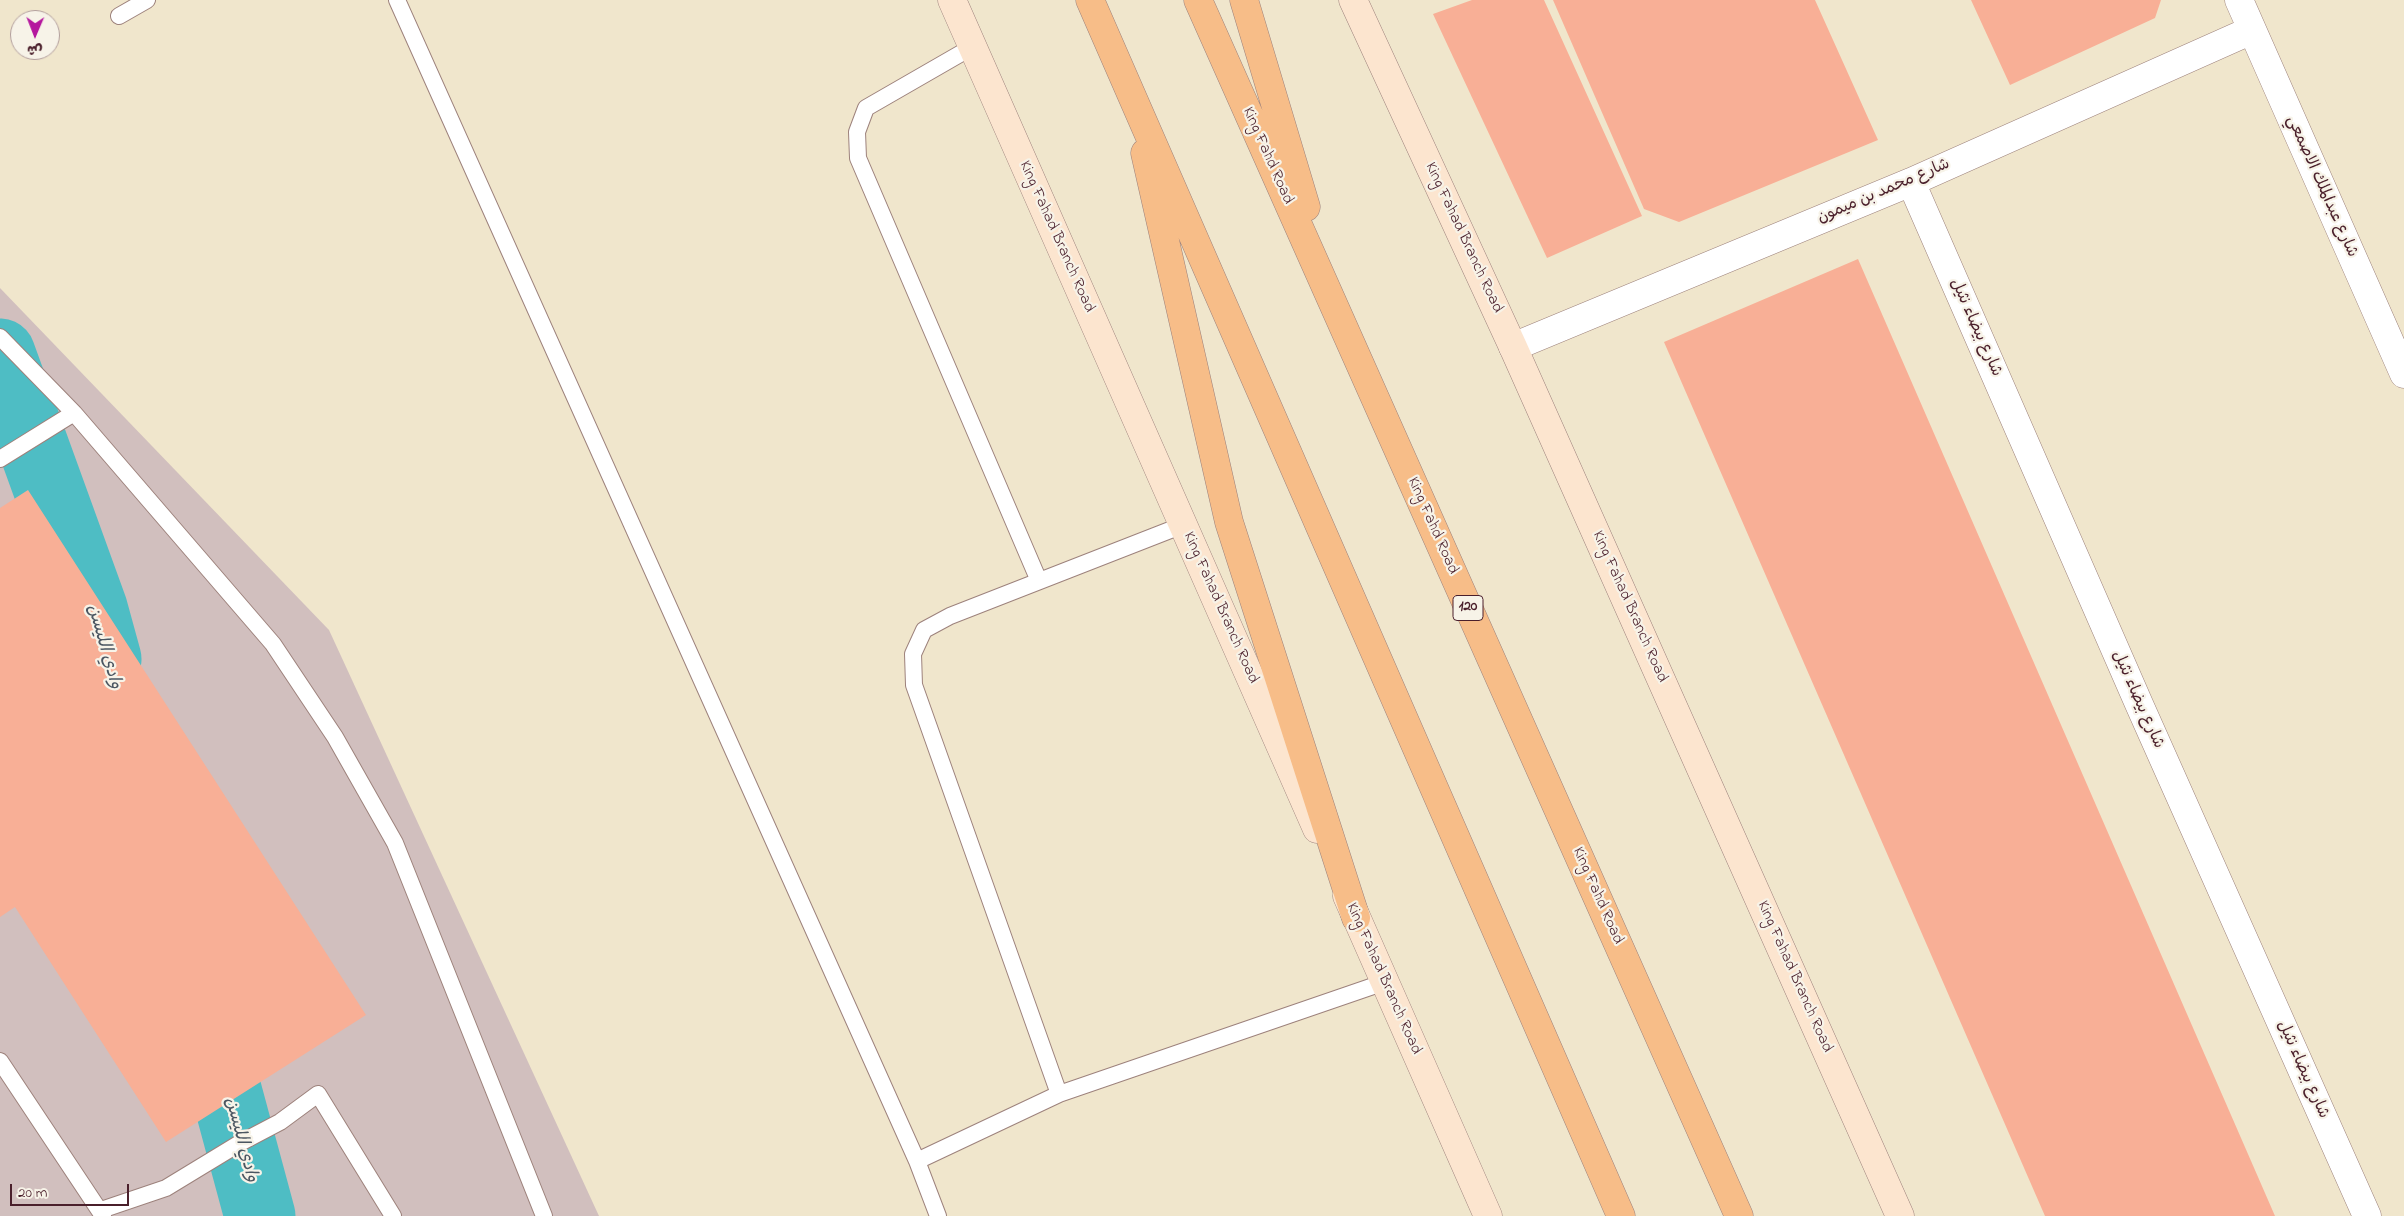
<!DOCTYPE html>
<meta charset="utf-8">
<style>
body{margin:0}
#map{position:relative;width:2404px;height:1216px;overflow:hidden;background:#f0e6cc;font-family:"Indie Flower","Playpen Sans Arabic",sans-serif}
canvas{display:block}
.north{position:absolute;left:10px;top:10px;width:50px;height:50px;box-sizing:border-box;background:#f7f3e8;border:1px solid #b29e9c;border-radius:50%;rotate:181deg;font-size:14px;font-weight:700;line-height:20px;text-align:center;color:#4a1f2b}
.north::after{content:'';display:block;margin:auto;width:18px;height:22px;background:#b5179e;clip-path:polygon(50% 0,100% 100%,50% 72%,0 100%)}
.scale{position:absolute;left:10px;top:1184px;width:119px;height:22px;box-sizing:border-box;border:2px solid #4a1f2b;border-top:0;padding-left:6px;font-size:15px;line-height:18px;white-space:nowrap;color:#4a1f2b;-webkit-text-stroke:4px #f7f3e8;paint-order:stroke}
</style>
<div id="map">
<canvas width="2404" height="1216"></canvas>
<div class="north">ش</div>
<div class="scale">20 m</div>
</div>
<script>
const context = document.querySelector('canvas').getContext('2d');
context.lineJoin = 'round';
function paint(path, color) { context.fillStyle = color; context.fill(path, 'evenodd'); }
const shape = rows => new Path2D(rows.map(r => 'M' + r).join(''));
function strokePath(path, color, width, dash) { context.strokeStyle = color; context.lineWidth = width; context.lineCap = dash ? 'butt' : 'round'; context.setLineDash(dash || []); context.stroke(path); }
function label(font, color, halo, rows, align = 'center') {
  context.font = font + ' "Indie Flower","Playpen Sans Arabic",sans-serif'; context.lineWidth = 4.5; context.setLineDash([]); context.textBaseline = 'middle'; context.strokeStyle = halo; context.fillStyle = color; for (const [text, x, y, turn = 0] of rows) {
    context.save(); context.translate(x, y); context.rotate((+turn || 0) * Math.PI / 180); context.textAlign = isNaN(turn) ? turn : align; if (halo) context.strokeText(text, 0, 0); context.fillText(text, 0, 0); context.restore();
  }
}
paint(shape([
 [0,288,329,630,599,1216,0,1216]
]), '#d1bfbe');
strokePath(shape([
 [0,354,92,608,106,659],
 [219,1064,260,1216]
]), '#4ebdc4', 71);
paint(shape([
 [1472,0,1544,0,1642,216,1547,258,1433,14],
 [1553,0,1815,0,1878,140,1679,222,1644,209],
 [1971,0,2161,0,2155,18,2010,85],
 [1858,259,2275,1216,2045,1216,1664,342],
 [28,490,366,1015,166,1142,15,907,0,917,0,508]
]), '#f8af96');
const lane = shape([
 [397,0,917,1161,938,1216],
 [119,16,147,0],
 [972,47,866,108,857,132,858,158,1039,581],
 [0,337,74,413,273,644,335,737,395,843,544,1216],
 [0,459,74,413],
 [0,1061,103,1216],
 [1059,1094,914,685,913,654,924,630,950,616,1183,525],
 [917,1161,1059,1094,1385,982],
 [101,1210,166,1188,240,1143,280,1122,318,1094,393,1216]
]);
const street = shape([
 [2239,0,2404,374],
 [1911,182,2139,704,2367,1216],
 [1513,347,1911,182,2252,30]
]);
const secondary = shape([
 [952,0,1317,829],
 [1353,0,1513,347,1900,1216],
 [1347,896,1488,1216]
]);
const highway = shape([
 [1090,0,1621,1216],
 [1198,0,1739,1216],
 [1244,0,1306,207],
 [1145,153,1229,522,1356,918]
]);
strokePath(lane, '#9d827c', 18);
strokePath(street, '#9d827c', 29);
strokePath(secondary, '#9d827c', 29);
strokePath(highway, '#9d827c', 29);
strokePath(lane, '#fff', 16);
strokePath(street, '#fff', 28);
strokePath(secondary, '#fce5cf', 28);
strokePath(highway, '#f7bd88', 28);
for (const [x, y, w] of [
 [1468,608,30]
]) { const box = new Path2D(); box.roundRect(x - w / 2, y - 12.5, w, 25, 4); context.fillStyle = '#f7f3e8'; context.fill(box); strokePath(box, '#4a1f2b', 1); }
label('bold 15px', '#4a1f2b', null, [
 ["120",1468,608]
]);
label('16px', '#4a1f2b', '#f7f3e8', [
 ["King Fahd Road",1267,156,66],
 ["شارع عبدالملك الاصمعي",2321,187,66],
 ["شارع محمد بن ميمون",1884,192,-23],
 ["King Fahad Branch Road",1056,237,66],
 ["King Fahad Branch Road",1463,238,65],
 ["شارع بيضاء نثيل",1975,328,66],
 ["King Fahd Road",1432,526,66],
 ["King Fahad Branch Road",1629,607,66],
 ["King Fahad Branch Road",1220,608,66],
 ["شارع بيضاء نثيل",2137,700,66],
 ["King Fahd Road",1597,896,66],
 ["King Fahad Branch Road",1794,977,66],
 ["King Fahad Branch Road",1383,979,66],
 ["شارع بيضاء نثيل",2302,1070,66]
]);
label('italic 18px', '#4b5661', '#f7f3e8', [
 ["وادي الليسن",103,647,74],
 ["وادي الليسن",240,1140,75]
]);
</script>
